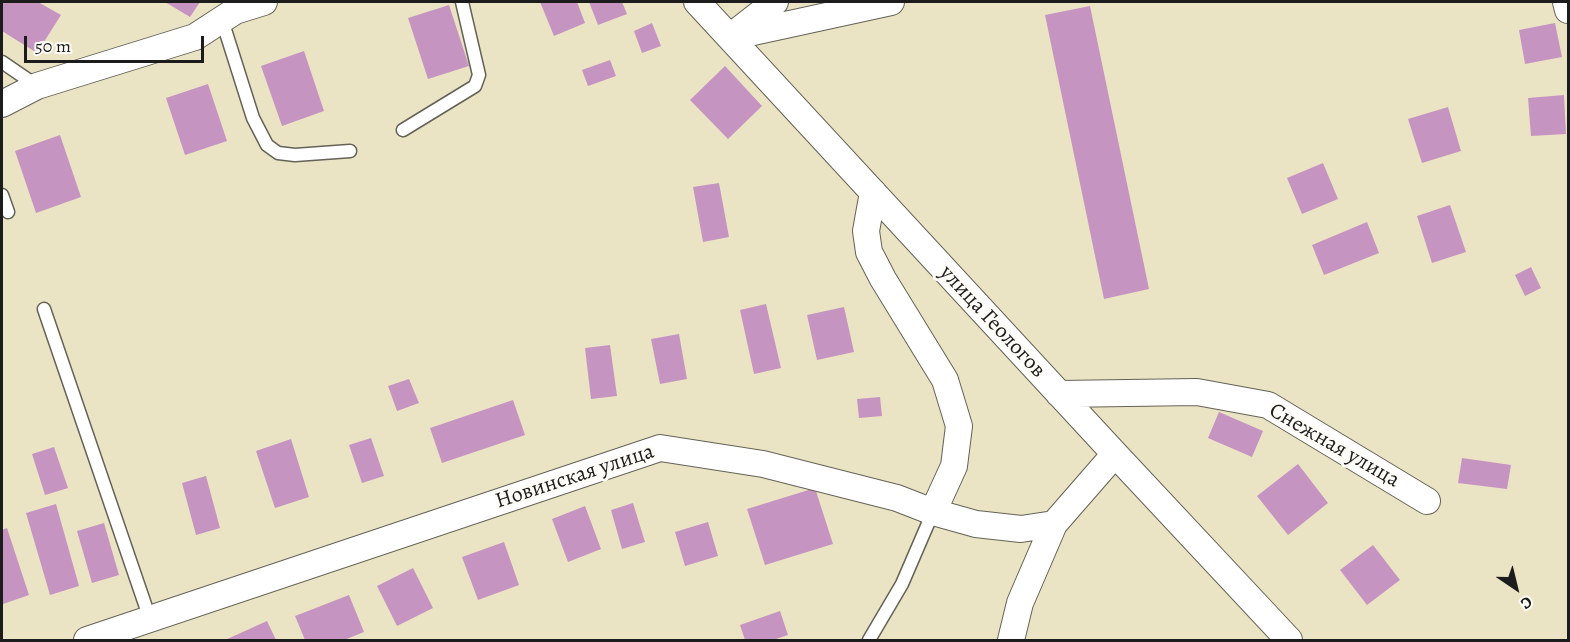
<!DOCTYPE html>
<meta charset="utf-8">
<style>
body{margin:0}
#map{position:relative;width:1570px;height:642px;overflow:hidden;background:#ebe4c4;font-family:Alegreya,serif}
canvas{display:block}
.frame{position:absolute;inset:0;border:3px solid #1c1c1c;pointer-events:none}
.north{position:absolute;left:1486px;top:558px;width:60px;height:60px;-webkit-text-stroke:4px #fdfcf7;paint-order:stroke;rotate:145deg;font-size:16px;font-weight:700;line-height:24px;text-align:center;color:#1c1c1c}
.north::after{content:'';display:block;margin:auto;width:21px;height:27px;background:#1c1c1c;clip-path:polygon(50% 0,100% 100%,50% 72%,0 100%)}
.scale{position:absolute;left:24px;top:36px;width:180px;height:27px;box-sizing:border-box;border:3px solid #1c1c1c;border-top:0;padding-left:8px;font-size:18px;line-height:21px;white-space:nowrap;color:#1c1c1c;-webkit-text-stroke:4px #fdfcf7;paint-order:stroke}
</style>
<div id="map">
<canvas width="1570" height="642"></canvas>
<div class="frame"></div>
<div class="north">С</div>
<div class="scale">50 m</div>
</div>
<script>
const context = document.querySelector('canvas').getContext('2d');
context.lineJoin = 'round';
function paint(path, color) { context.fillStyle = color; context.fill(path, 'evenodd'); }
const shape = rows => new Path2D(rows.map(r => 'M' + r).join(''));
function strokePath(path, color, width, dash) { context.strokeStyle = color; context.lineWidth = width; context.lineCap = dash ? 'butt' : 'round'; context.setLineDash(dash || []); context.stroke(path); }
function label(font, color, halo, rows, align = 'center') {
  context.font = font + ' Alegreya,serif'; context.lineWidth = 6; context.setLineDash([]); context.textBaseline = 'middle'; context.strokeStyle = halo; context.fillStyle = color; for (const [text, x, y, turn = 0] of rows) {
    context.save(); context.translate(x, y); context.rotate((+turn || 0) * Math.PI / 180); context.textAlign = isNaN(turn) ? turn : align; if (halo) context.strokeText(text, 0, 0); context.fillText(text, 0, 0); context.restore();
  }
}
paint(shape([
 [2,2,38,2,61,15,37,53,2,31],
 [165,2,200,2,190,17],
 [540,2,577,2,585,23,554,36],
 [589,2,622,2,627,14,598,25],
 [449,5,469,66,428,79,408,18],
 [1090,6,1149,289,1104,299,1045,15],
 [652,23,661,46,642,53,634,31],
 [1555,23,1562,57,1525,64,1519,30],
 [304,51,324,111,282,126,261,66],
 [610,60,616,76,588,86,582,70],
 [725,66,762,106,728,139,690,100],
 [208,84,227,141,185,155,166,98],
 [1564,95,1566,134,1531,136,1528,98],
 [1448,107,1461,151,1422,163,1408,119],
 [60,135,81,197,36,213,15,151],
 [1323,163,1338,199,1302,214,1287,178],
 [719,183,729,237,703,242,693,187],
 [1450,205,1466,252,1432,263,1417,216],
 [1367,222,1379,253,1324,275,1312,245],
 [1531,267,1541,288,1525,296,1515,275],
 [766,304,781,368,754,374,740,310],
 [844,307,854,352,817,360,807,315],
 [679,334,687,379,660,384,651,339],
 [610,345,617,396,591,399,585,348],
 [409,379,419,403,397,411,388,386],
 [880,397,882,416,859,418,857,399],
 [513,400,525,435,442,463,430,428],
 [1219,412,1263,431,1252,457,1208,438],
 [371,438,384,476,362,483,349,445],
 [291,439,309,497,275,508,256,451],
 [54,447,68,488,45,495,32,454],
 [1462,458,1511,465,1507,489,1458,483],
 [1298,464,1328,503,1288,535,1257,496],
 [206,476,220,528,196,535,182,483],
 [815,488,833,544,765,565,747,509],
 [633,503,645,542,622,549,611,510],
 [56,504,79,586,50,595,26,513],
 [585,506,601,549,568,562,552,519],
 [708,522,718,556,685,566,675,532],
 [104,523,119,575,92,583,77,531],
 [7,528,29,595,3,604,2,530],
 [504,542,519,585,478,600,462,557],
 [1373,545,1400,580,1367,605,1340,570],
 [413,568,433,608,397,626,377,586],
 [349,595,364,632,344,640,305,640,295,616],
 [780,611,788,635,773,640,745,640,740,625],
 [267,621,276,640,225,640]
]), '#c694c1');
const service = shape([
 [222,20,253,118,267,145,278,153,295,155,350,151],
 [2,62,37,86],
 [403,130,475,86,479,75,462,2],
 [2,195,8,212],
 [44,309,150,619],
 [869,640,902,584,933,512]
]);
const minor = shape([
 [697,2,1115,454,1289,640],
 [775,2,730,37,891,2],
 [1566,2,1568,10],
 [2,104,37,86,195,37,235,11,264,2],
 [873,192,866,231,869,252,883,279,945,380,959,426,954,466,933,512],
 [1059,394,1197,392,1268,405,1427,501],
 [87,640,660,448,763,464,897,498,933,512,976,524,1021,529,1054,524,1115,454],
 [1011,640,1020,603,1054,524]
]);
strokePath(service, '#646257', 15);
strokePath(minor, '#646257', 28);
strokePath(service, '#fff', 12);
strokePath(minor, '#fff', 26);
label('22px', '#1c1c1c', '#fdfcf7', [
 ["улица Геологов",992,322,47],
 ["Снежная улица",1334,446,30],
 ["Новинская улица",575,477,-18]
]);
</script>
